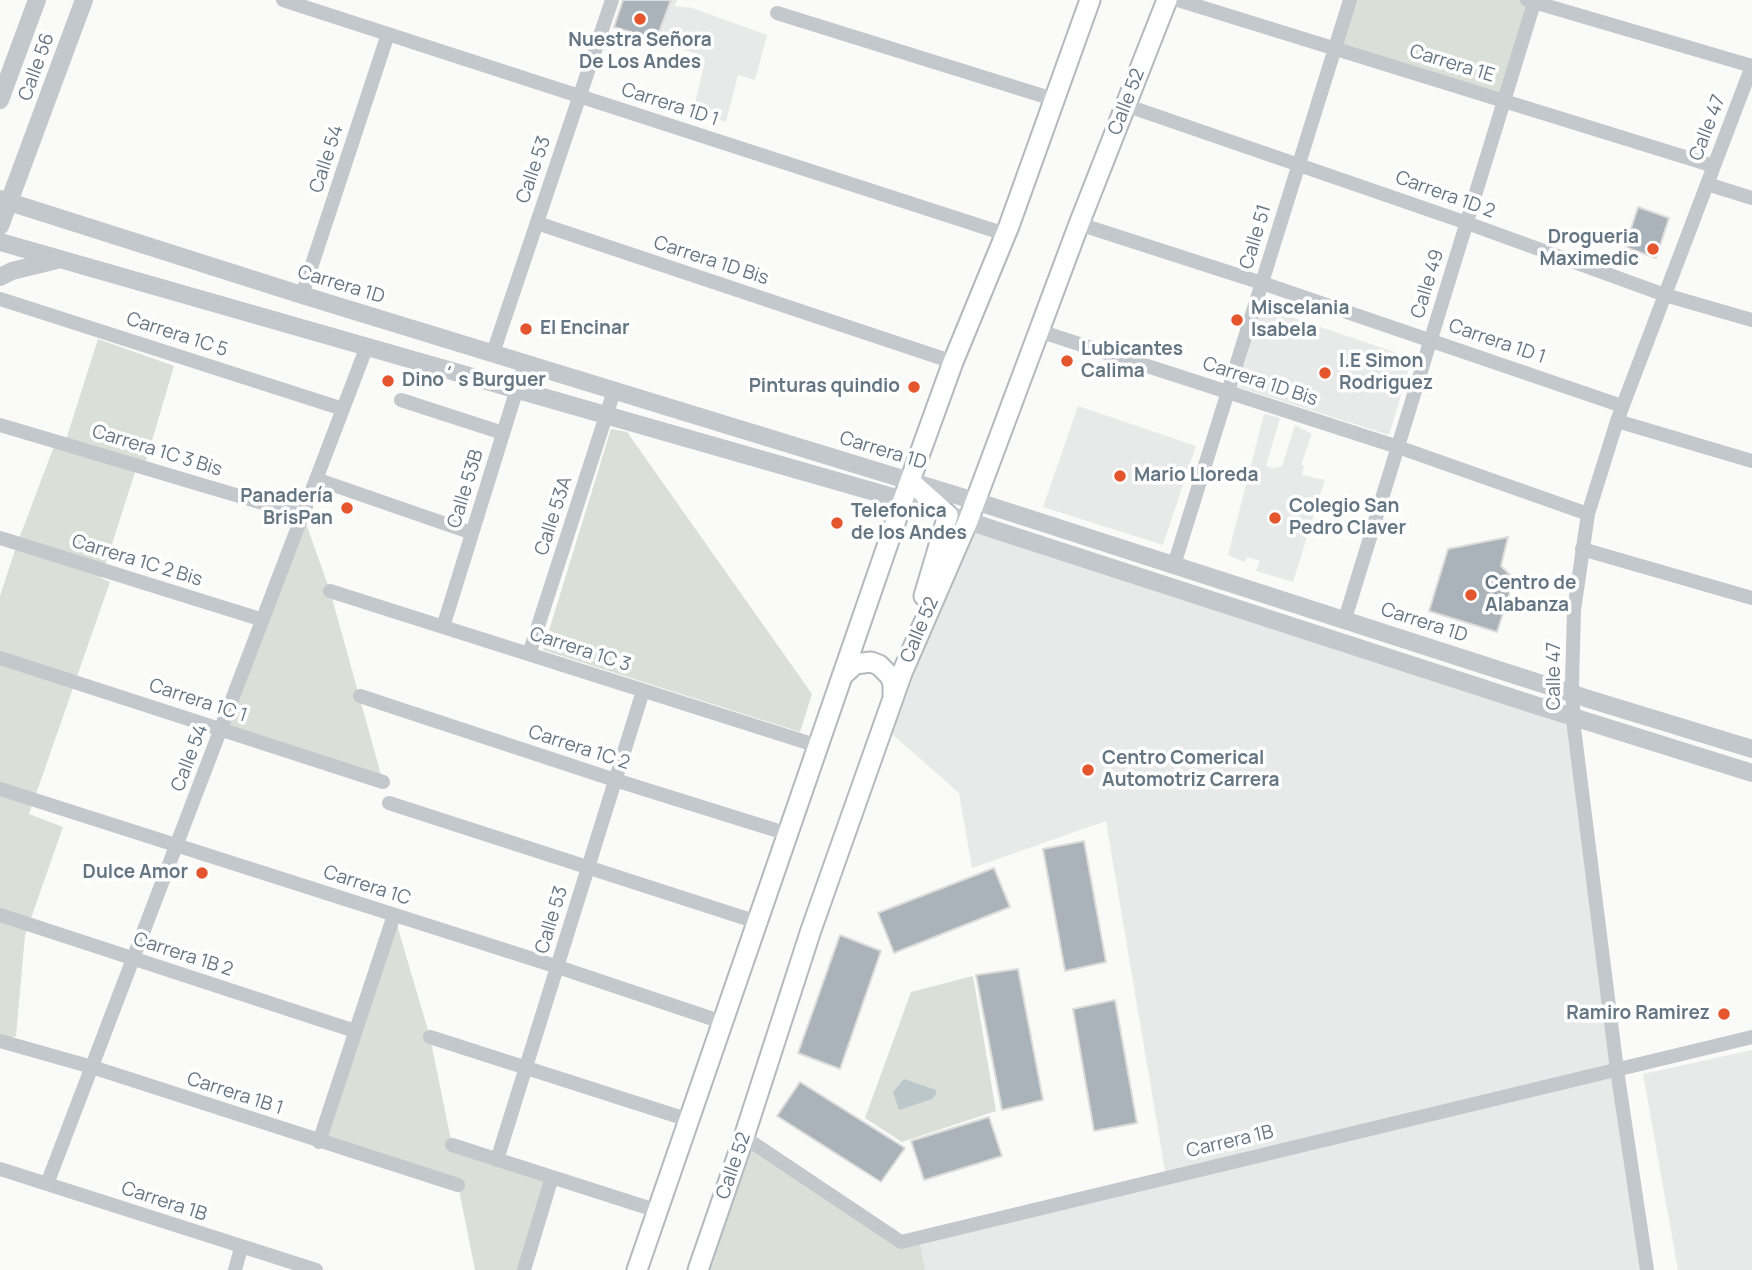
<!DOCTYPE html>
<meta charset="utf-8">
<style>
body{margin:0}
canvas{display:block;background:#fafaf8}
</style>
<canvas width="1752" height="1270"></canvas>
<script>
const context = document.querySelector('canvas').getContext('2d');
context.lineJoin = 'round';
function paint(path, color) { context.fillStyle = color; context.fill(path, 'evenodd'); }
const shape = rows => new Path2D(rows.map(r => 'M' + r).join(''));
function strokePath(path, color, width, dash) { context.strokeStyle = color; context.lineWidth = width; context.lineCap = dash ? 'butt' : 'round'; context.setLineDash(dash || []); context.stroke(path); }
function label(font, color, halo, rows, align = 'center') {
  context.font = font + ' Manrope,sans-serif'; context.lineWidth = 7; context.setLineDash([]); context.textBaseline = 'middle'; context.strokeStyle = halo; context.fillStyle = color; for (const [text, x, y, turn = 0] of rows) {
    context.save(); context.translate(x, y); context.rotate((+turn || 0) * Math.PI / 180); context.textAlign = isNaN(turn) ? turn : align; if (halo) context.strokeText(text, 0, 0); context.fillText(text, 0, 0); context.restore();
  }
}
paint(shape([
 [671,0,677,0,675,6,692,8,767,35,755,80,738,75,726,122,693,112,705,61,703,56,656,40],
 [1261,307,1412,358,1389,435,1238,387],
 [1078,406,1196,446,1163,545,1043,507],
 [1264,414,1280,418,1266,466,1273,468,1282,466,1295,425,1312,434,1301,465,1304,466,1302,475,1325,480,1293,582,1256,571,1260,561,1248,557,1244,562,1228,555],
 [968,521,1574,717,1647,1270,925,1270,919,1238,1166,1177,1106,821,972,868,959,793,883,726],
 [1752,1050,1752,1270,1678,1270,1643,1074]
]), '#e8e9e9');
paint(shape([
 [1351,0,1525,0,1534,3,1504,100,1336,48],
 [98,339,174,366,144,468,137,466,101,578,110,582,29,814,63,827,25,935,16,1036,0,1042,0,596,17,544,56,441,65,443],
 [611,429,627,432,812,694,800,732,543,650],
 [303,515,330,591,383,782,222,728],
 [394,915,430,1037,452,1145,552,1177,524,1270,475,1270,458,1185,319,1142],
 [973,976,996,1111,902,1142,865,1118,911,992],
 [744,1137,901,1242,919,1238,925,1270,698,1270]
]), '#dadfd7');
paint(shape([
 [904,1079,936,1090,936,1094,932,1099,899,1110,893,1092]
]), '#bbc7cb');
const building = shape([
 [623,0,671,0,656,40,614,27,623,0],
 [1638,207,1669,218,1656,258,1625,247,1638,207],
 [1508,537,1501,566,1514,579,1497,632,1429,611,1448,549,1508,537],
 [1084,841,1106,962,1065,971,1043,849,1084,841],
 [994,868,1010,907,894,953,878,913,994,868],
 [840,935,881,951,840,1069,798,1053,840,935],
 [1018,969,1043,1100,1002,1110,976,975,1018,969],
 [1115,1000,1137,1123,1094,1131,1073,1009,1115,1000],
 [800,1082,905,1148,881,1182,777,1116,800,1082],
 [989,1117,1002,1156,924,1180,911,1141,989,1117]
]);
paint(building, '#aab3b9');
strokePath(building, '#dcdcda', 2);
const secondary = shape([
 [910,481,948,515,924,596],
 [842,676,855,664,871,662,879,665,890,676,893,684,893,695],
 [637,1270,903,500,953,362,1009,226,1090,0],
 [698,1270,744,1137,811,930,902,673,968,521,1079,224,1167,0]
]);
strokePath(secondary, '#b3babf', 23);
strokePath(shape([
 [283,0,1005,234],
 [1178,0,1714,166],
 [1527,0,1752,66],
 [777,13,1053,99],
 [1125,105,1467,223,1665,295,1752,320],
 [1707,184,1752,198],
 [537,223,953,362],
 [1079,224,1262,283,1622,406],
 [302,295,388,34],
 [0,299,343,409],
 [1039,331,1398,447,1588,514],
 [493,353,612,0],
 [401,400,503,433],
 [1617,421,1752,461],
 [0,425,303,515],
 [316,479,472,533],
 [0,538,263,620],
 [1582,549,1752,598],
 [1174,565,1350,0],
 [330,591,818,746],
 [1345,619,1535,0],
 [443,627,525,363],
 [529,654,614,391],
 [0,658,383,782],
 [360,696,615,780,788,834],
 [0,789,558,967,722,1022],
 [389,803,757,922],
 [0,915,355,1031],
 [430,1037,689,1120],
 [0,1041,92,1067,458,1185],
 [744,1137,901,1242,1752,1037],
 [319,1142,394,915],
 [452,1145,658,1211],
 [497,1160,643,691],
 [0,1169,316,1270],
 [47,1184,367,346],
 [235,1270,241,1248],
 [524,1270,552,1177],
 [1647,1270,1617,1070,1574,728,1572,684,1574,610,1588,514,1617,421,1752,66]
]), '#c3c8cc', 14);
strokePath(shape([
 [0,100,37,0],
 [0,199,302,295,975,501,1592,700,1752,749],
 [0,226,84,0],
 [0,242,903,500,1538,706,1752,773],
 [0,277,12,271,57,260]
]), '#c3c8cc', 18);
strokePath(secondary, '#fff', 19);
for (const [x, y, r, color] of [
 [640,19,7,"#e4572e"],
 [1653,249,7,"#e4572e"],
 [1237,320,7,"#e4572e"],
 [526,329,7,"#e4572e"],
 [1067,361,7,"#e4572e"],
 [1325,373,7,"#e4572e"],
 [388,381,7,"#e4572e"],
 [914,387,7,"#e4572e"],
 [1120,476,7,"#e4572e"],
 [347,508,7,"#e4572e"],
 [1275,518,7,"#e4572e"],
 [837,523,7,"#e4572e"],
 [1471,595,7,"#e4572e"],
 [1088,770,7,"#e4572e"],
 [202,873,7,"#e4572e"],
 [1724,1014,7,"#e4572e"]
]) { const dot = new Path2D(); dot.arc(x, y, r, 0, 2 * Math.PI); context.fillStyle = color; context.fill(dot); strokePath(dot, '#fff', 2.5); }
label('bold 19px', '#657683', '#fff', [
 ["Nuestra Señora",640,41,"center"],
 ["De Los Andes",640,63,"center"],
 ["Drogueria",1639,238,"right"],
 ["Maximedic",1639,260,"right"],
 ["Miscelania",1251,309],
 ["Isabela",1251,331],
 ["El Encinar",540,329],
 ["Lubicantes",1081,350],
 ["Calima",1081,372],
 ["I.E Simon",1339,362],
 ["Rodriguez",1339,384],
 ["Dino´ s Burguer",402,381],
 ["Pinturas quindio",900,387,"right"],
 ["Mario Lloreda",1134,476],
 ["Panadería",333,497,"right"],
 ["BrisPan",333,519,"right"],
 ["Colegio San",1289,507],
 ["Pedro Claver",1289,529],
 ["Telefonica",851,512],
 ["de los Andes",851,534],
 ["Centro de",1485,584],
 ["Alabanza",1485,606],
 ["Centro Comerical",1102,759],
 ["Automotriz Carrera",1102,781],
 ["Dulce Amor",188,873,"right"],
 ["Ramiro Ramirez",1710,1014,"right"]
], 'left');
label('19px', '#657683', '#fff', [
 ["Carrera 1E",1452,64,17],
 ["Calle 56",37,67,-70],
 ["Calle 52",1127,102,-69],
 ["Carrera 1D 1",670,105,18],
 ["Calle 47",1708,128,-69],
 ["Calle 54",327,159,-72],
 ["Calle 53",534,170,-71],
 ["Carrera 1D 2",1445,195,20],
 ["Calle 51",1256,237,-73],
 ["Carrera 1D Bis",711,261,18],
 ["Calle 49",1428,284,-73],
 ["Carrera 1D",341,285,17],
 ["Carrera 1C 5",177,335,18],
 ["Carrera 1D 1",1497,342,19],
 ["Carrera 1D Bis",1260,382,18],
 ["Carrera 1C 3 Bis",157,451,17],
 ["Carrera 1D",883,451,17],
 ["Calle 53B",466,489,-73],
 ["Calle 53A",554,516,-72],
 ["Carrera 1C 2 Bis",137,561,17],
 ["Carrera 1D",1424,623,18],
 ["Calle 52",920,630,-67],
 ["Carrera 1C 3",580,650,18],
 ["Calle 47",1555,676,-90],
 ["Carrera 1C 1",198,701,18],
 ["Carrera 1C 2",579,748,18],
 ["Calle 54",190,758,-69],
 ["Carrera 1C",367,886,18],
 ["Calle 53",552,920,-73],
 ["Carrera 1B 2",183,955,18],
 ["Carrera 1B 1",235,1094,18],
 ["Carrera 1B",1230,1142,-13],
 ["Calle 52",734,1166,-71],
 ["Carrera 1B",164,1202,18]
]);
</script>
